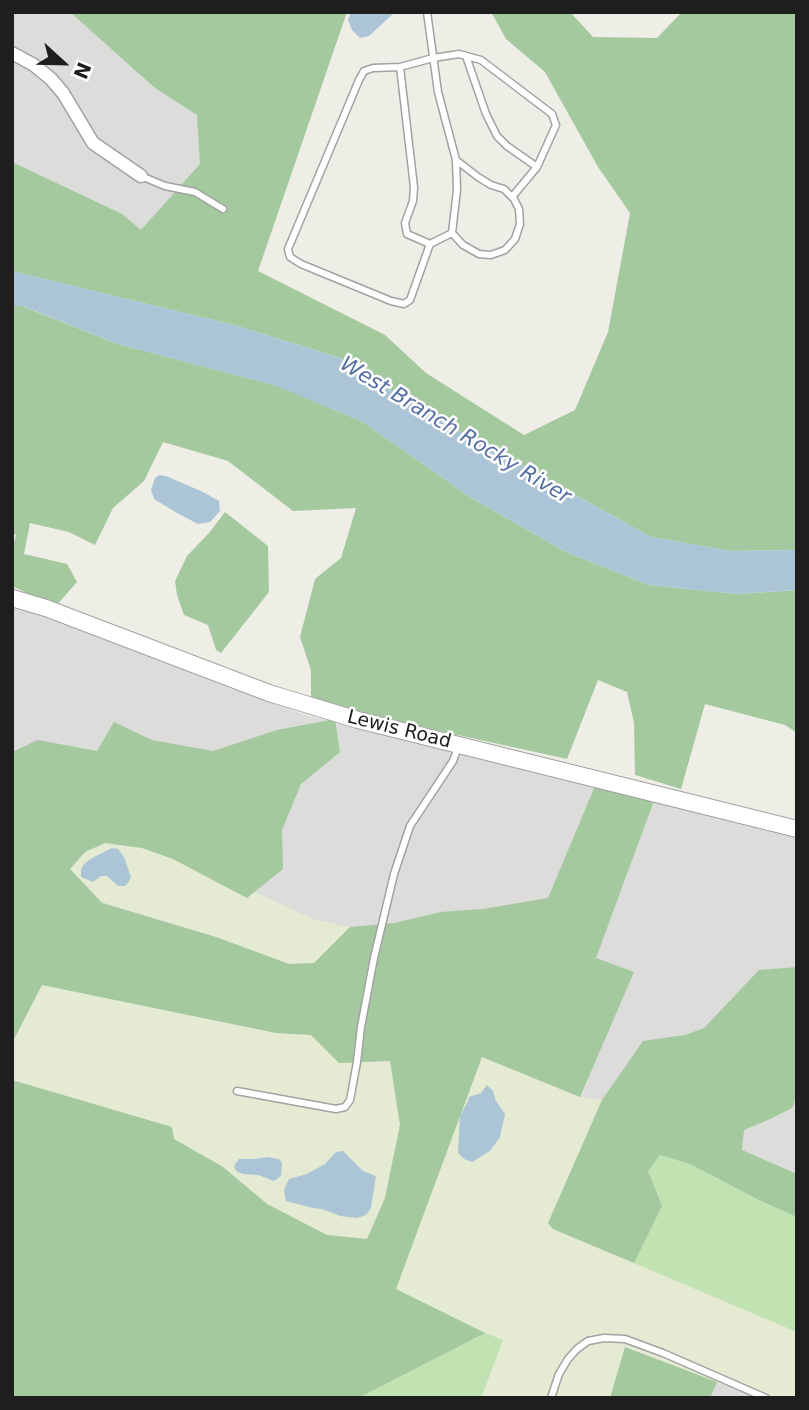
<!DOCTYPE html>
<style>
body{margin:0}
#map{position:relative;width:809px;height:1410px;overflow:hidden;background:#eeede6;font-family:"DejaVu Sans",sans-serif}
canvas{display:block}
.frame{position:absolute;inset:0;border:14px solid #1e1e1e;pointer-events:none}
.north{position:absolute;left:28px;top:28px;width:70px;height:70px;-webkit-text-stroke:5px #fff;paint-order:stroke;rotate:112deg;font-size:19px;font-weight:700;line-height:28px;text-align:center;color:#1e1e1e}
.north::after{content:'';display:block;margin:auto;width:24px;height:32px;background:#1e1e1e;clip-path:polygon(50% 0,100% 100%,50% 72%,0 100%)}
</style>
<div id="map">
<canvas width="809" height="1410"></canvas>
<div class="frame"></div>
<div class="north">N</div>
</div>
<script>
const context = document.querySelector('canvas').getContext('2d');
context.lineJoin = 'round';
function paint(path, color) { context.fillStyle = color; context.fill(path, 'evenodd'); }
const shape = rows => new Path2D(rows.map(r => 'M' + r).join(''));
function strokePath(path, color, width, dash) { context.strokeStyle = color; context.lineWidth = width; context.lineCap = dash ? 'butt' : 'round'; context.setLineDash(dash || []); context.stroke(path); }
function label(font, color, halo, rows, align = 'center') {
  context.font = font + ' "DejaVu Sans",sans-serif'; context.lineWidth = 5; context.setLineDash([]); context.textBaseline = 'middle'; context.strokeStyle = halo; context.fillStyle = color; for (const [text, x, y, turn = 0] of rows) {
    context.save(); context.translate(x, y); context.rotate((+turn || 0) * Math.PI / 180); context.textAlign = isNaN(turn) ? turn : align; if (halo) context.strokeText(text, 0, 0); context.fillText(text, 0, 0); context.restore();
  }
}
paint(shape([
 [12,12,347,12,182,312,12,271],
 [12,605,162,655,281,706,306,715,351,727,511,761,797,836,797,1398,12,1398]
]), '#dcdcdb');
paint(shape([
 [105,843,142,848,173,859,247,898,255,892,313,919,350,927,314,963,289,964,216,937,102,902,70,869,85,852],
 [42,985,276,1033,311,1035,339,1063,390,1061,400,1125,385,1198,367,1239,327,1235,267,1204,223,1167,174,1139,171,1127,12,1080,12,1043],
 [482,1057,580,1097,602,1100,548,1223,553,1229,797,1332,797,1398,757,1398,625,1347,610,1398,481,1398,503,1340,485,1333,395,1289]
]), '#e5ebd3');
paint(shape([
 [660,1155,690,1164,759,1200,797,1217,797,1332,634,1263,662,1206,648,1171],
 [485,1333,503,1340,481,1398,358,1398]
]), '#c1e2b1');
paint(shape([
 [70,12,347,12,258,271,385,335,426,373,524,435,575,410,608,332,630,213,598,167,545,72,506,39,491,12,570,12,593,37,657,38,682,12,797,12,797,550,731,551,651,537,429,414,340,358,234,325,12,271,12,162,122,214,141,230,200,164,197,115,155,88],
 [12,306,22,306,118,344,278,386,363,422,470,497,566,552,649,585,737,594,797,590,797,733,785,725,705,704,681,789,635,775,634,723,627,692,598,680,567,759,385,719,311,700,311,670,300,637,315,579,341,558,356,508,293,511,228,461,163,442,144,481,113,508,95,545,69,532,30,523,24,554,67,564,77,582,55,607,12,586,12,549,16,535,12,532],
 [225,512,268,546,269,592,221,653,216,650,208,625,184,615,177,595,175,581,187,556,209,533],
 [335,719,340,752,301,784,282,830,283,869,247,898,173,859,142,848,105,843,85,852,70,869,102,903,216,937,289,964,314,963,350,927,394,923,441,912,483,909,548,898,595,786,655,798,596,958,634,972,580,1097,482,1057,396,1289,485,1333,358,1398,12,1398,12,1080,172,1127,174,1139,223,1167,267,1204,327,1235,367,1239,385,1198,400,1125,390,1061,339,1063,311,1035,276,1033,42,985,12,1043,12,752,38,740,97,751,114,722,152,740,213,751,277,730],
 [797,967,797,1096,792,1108,768,1120,744,1130,742,1150,797,1174,797,1217,759,1200,690,1164,660,1155,648,1171,662,1206,634,1263,553,1229,548,1223,602,1100,643,1041,685,1035,704,1028,759,970],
 [625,1347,717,1382,710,1398,610,1398]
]), '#a4c99f');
paint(shape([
 [351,12,395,12,369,36,360,38,352,30,348,20],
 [12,271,234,325,340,358,429,414,651,537,731,551,797,550,797,590,737,594,649,585,566,552,470,497,363,422,277,386,118,344,23,306,12,306],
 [159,475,166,476,203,492,219,501,220,511,210,522,198,524,177,513,154,499,151,490,155,478],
 [112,848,118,849,124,857,131,877,128,883,125,886,118,886,107,876,101,876,93,882,81,877,81,869,84,864,92,858],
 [487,1085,493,1091,496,1101,505,1114,500,1137,490,1151,472,1162,464,1159,458,1153,460,1116,468,1101,469,1097,481,1093],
 [343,1151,363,1171,376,1176,371,1208,366,1215,357,1218,340,1216,322,1209,313,1208,286,1201,284,1190,289,1179,307,1174,325,1164,336,1152],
 [267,1157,279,1159,282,1163,281,1176,274,1181,258,1175,243,1174,236,1171,234,1166,239,1159,255,1159]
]), '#abc5d7');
const service = shape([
 [427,12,438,92,456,160,457,190,452,233,463,245,479,254,491,255,505,250,515,239,520,224,519,209,514,199,504,189,491,185,478,177,456,160],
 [466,56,486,114,497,136,507,146,537,167],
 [400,67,414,187,413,201,405,223,407,234,430,244],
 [141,176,165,186,195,192,223,209],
 [452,233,430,244,410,300,404,304,391,301,301,264,290,257,288,249,359,80,364,71,373,68,400,67,433,58,459,54,481,60,552,114,556,125,537,167,512,197],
 [237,1091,336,1109,345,1107,350,1100,357,1062,361,1027,374,958,394,874,410,826,453,761,458,747],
 [551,1398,559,1374,568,1359,577,1349,588,1341,604,1338,625,1339,663,1353,766,1398]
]);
const minor = shape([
 [12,53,34,65,51,79,63,93,93,143,141,176]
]);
const tertiary = shape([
 [12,598,46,608,269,693,358,720,797,829]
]);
strokePath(service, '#a2a2a2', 9);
strokePath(minor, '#a2a2a2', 15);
strokePath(tertiary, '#a2a2a2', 18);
strokePath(service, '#fff', 6);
strokePath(minor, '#fff', 12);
strokePath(tertiary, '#fff', 16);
label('19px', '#1e1e1e', '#fff', [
 ["Lewis Road",399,730,14]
]);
label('italic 21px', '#566fa3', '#fff', [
 ["West Branch Rocky River",455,431,31]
]);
</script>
